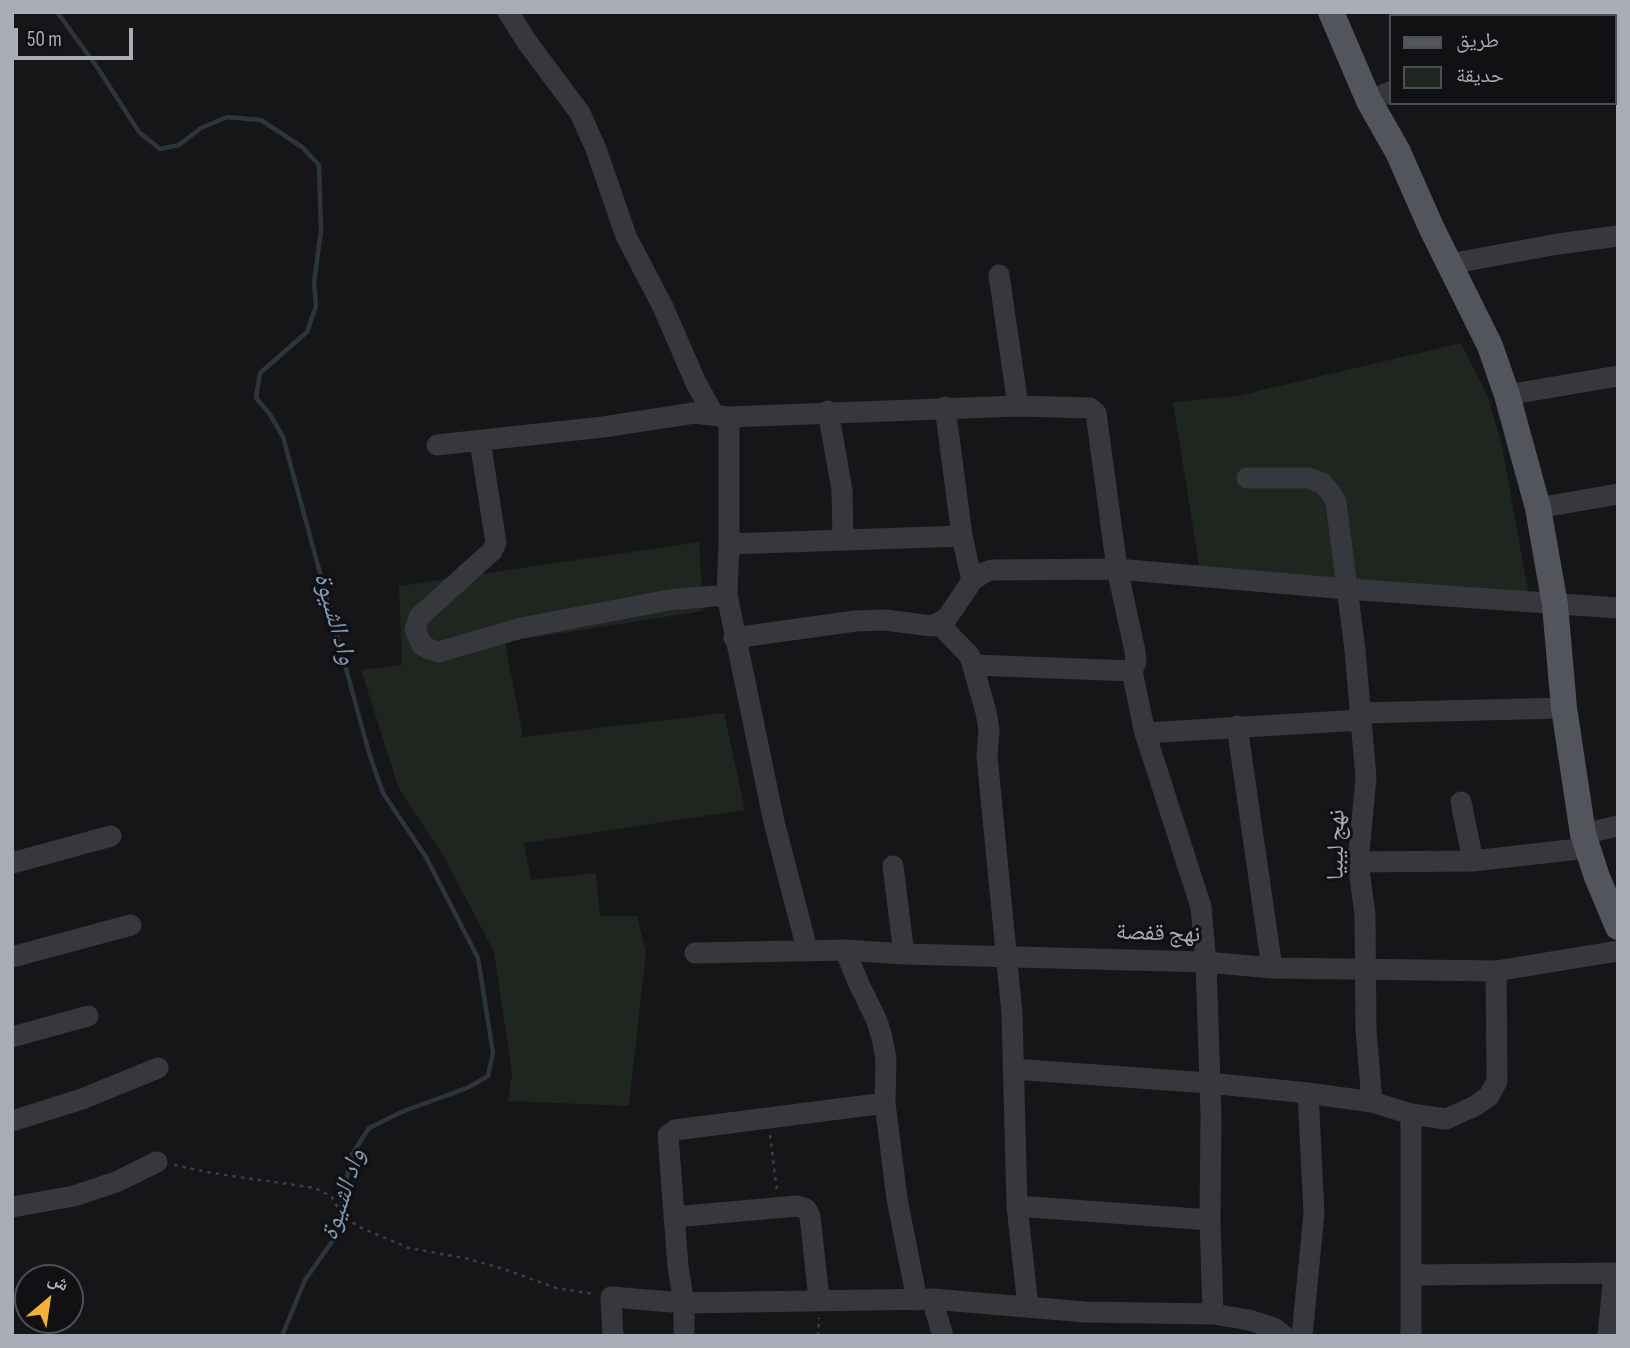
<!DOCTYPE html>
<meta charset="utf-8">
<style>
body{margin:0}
#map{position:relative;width:1630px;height:1348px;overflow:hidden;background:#161618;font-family:"Sofia Sans Condensed","Noto Naskh Arabic",sans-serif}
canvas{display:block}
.frame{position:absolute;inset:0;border:14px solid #a8adb8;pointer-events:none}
.legend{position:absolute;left:1389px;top:14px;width:228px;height:91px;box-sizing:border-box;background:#111113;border:2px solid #4d4f55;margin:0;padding:9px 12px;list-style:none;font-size:21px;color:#a8adb8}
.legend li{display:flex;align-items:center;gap:14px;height:35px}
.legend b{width:35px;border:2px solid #4d4f55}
.north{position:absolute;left:14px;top:1264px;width:70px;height:70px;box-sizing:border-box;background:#111113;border:2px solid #4d4f55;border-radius:50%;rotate:29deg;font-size:19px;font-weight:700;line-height:28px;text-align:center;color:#a8adb8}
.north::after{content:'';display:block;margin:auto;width:24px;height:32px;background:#f2b134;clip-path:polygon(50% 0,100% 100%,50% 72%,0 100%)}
.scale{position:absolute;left:14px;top:28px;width:119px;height:32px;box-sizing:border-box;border:4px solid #a8adb8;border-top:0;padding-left:9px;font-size:21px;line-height:24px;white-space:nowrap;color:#a8adb8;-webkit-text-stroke:5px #111113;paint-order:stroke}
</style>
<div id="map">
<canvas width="1630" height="1348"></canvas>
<div class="frame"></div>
<ul class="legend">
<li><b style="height:9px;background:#53555c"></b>طريق</li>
<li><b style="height:19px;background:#1e261f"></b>حديقة</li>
</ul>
<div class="north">ش</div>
<div class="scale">50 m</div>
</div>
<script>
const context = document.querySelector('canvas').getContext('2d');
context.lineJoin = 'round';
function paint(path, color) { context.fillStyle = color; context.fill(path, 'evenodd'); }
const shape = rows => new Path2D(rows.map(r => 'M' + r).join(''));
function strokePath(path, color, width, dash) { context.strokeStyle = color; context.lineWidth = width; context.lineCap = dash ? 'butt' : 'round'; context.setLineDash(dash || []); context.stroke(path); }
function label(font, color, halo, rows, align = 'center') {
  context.font = font + ' "Sofia Sans Condensed","Noto Naskh Arabic",sans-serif'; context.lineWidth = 6; context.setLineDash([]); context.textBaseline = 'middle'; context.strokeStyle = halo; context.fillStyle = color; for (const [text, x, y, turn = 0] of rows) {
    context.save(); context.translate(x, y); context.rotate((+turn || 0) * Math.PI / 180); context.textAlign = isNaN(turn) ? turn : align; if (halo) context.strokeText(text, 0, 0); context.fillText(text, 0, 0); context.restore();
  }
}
paint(shape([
 [1461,343,1488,397,1502,446,1530,602,1200,571,1173,402,1237,396],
 [699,542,703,611,505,642,523,737,724,713,745,810,524,843,531,880,596,873,600,916,637,916,646,953,629,1106,508,1101,512,1074,494,952,443,855,399,789,361,670,402,665,399,586]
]), '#1e261f');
strokePath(shape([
 [57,12,97,67,139,132,160,149,179,145,201,128,227,117,261,120,302,147,319,165,321,231,314,282,316,306,307,332,260,373,256,398,269,413,283,437,369,753,383,793,426,857,478,958,493,1053,488,1076,467,1088,404,1111,369,1128,351,1156,336,1236,305,1280,282,1336]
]), '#2c353c', 4.5);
strokePath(shape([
 [770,1135,777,1191],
 [174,1165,212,1173,315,1188,331,1196,341,1213,357,1226,409,1248,469,1259,507,1270,556,1288,594,1294],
 [818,1336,819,1318]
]), '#3d3f44', 2.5, [3.5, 5]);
strokePath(shape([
 [508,12,527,42,580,113,596,149,626,236,663,307,696,383,714,415],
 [1614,49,1618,49],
 [1369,101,1390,92],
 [1449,264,1558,244,1618,236],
 [999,275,1018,406],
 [1507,395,1618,376],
 [945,407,962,536,972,581],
 [828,411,842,490,843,540],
 [729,417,729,544,727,595,774,822,807,949],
 [480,441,496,543,492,551,419,617,415,630,422,645,429,649,439,652,521,628,669,600,727,595],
 [437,445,603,427,694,413,729,417,1018,406,1090,408,1096,413,1117,569,1135,651,1136,662,1132,671,1145,733,1201,907,1206,962,1211,1116,1210,1220,1213,1314],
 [1247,478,1308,478,1322,483,1331,493,1336,502,1355,650,1366,778,1358,862,1365,915,1366,1029,1372,1102],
 [1538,508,1618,494],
 [729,544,962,536],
 [939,624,970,656,986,712,989,730,987,756,1012,1014,1017,1206,1028,1307],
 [734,638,855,621,885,620,932,626,947,618,972,581,983,573,992,570,1117,569,1347,589,1618,608],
 [974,665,1132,671],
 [1361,713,1564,708],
 [1237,726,1272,968],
 [1145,733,1361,720],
 [1461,802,1473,861],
 [1583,834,1618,826],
 [1358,862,1473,861,1587,848],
 [12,863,111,836],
 [893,866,904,954],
 [845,950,858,982,877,1021,882,1038,886,1059,885,1103,897,1199,917,1300],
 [695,953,845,950,904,954,1206,962,1272,968,1496,971,1618,951],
 [12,957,131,925],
 [12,1037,88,1016],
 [1013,1069,1209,1083,1308,1093,1372,1102,1411,1114,1446,1119,1475,1106,1489,1096,1497,1081,1496,971],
 [1411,1114,1411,1336],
 [12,1121,82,1099,158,1068],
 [1017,1206,1210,1220],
 [12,1207,74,1196,116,1182,157,1162],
 [674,1217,797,1206,806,1209,810,1216,819,1299],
 [1413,1275,1618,1273],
 [932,1299,943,1336],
 [613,1336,611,1297,684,1303,932,1299,1085,1312,1213,1314,1249,1320,1274,1328,1284,1336],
 [684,1336,684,1303,678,1267,668,1135,675,1130,885,1103],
 [1302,1336,1314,1213,1308,1093],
 [1608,1336,1614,1273]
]), '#37383d', 21);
strokePath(shape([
 [1331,12,1369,101,1398,152,1431,227,1490,346,1507,395,1538,508,1555,605,1564,708,1583,834,1597,877,1618,927]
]), '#53555c', 26);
label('24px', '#a8adb8', '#111113', [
 ["نهج ليبيا",1337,845,-89],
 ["نهج قفصة",1158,934,2]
]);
label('italic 26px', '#7f9bb3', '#111113', [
 ["واد الشيوة",334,619,74],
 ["واد الشيوة",344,1195,-72]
]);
</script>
